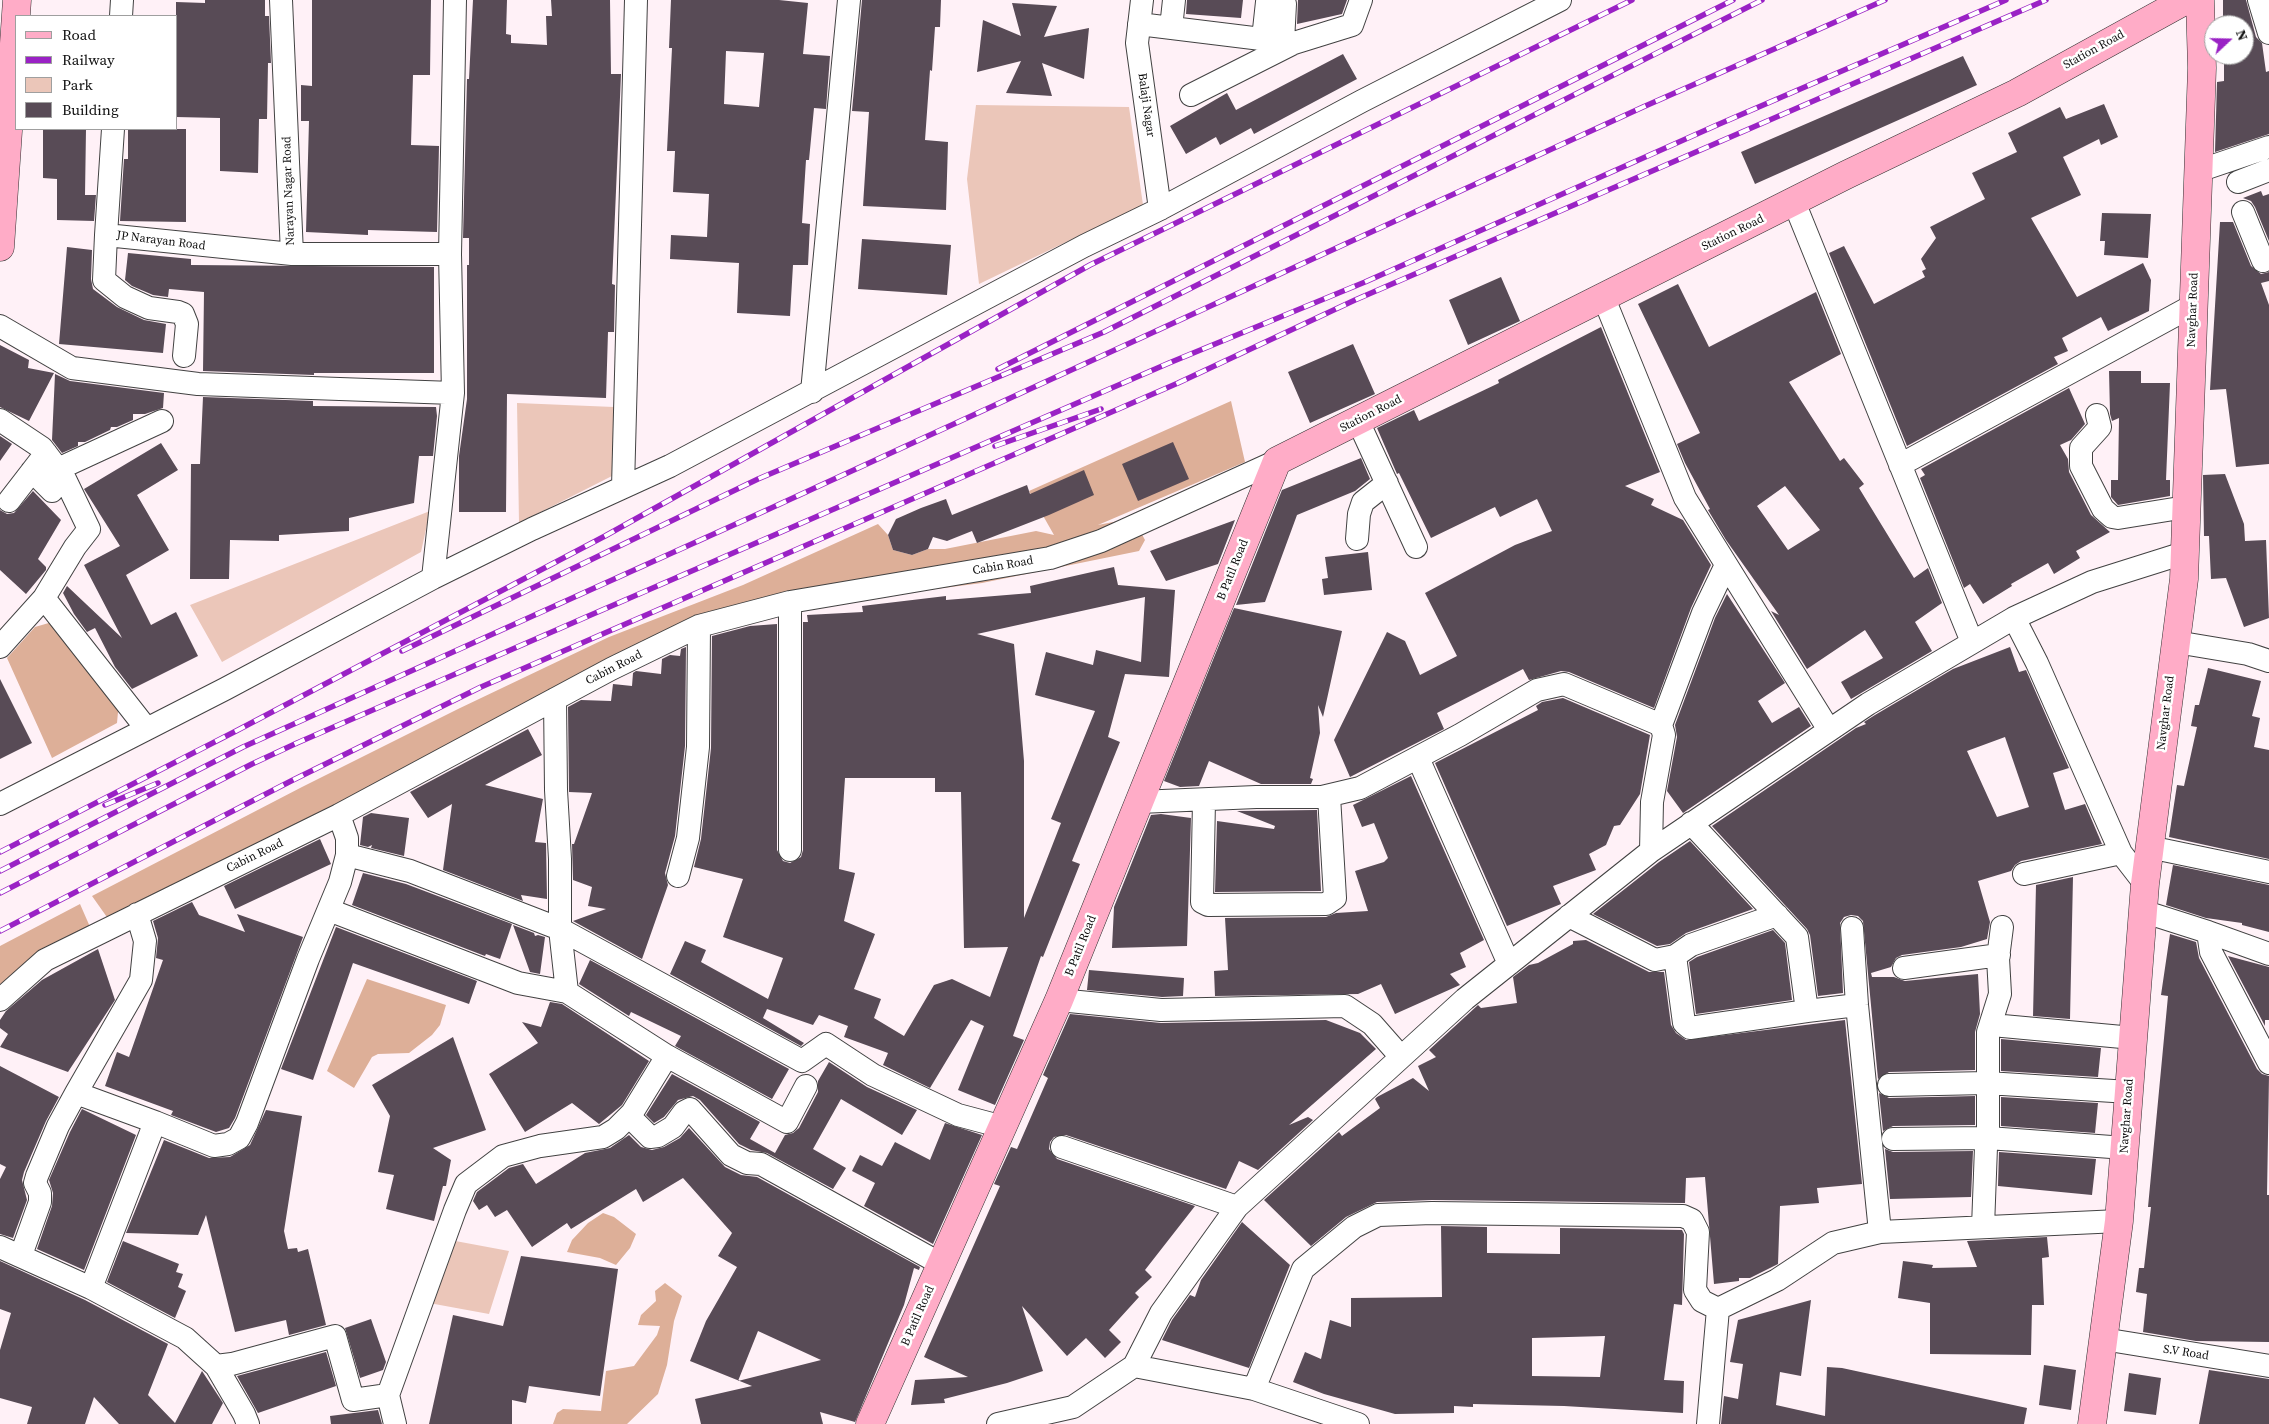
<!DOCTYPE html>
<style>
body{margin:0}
#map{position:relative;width:2269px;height:1424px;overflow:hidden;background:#fff1f7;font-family:"Source Serif 4",serif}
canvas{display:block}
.legend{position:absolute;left:15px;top:15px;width:162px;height:115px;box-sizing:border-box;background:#fff;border:1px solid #9f9f9f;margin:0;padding:6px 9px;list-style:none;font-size:15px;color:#0f0f0f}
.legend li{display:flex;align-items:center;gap:10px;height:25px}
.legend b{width:25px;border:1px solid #9f9f9f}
.north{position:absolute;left:2204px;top:15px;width:50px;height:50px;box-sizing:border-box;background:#fff;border:1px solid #9f9f9f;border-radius:50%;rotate:69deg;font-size:14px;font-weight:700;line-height:20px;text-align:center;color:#0f0f0f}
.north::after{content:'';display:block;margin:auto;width:18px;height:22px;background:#9a22c5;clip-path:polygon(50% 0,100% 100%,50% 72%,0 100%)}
</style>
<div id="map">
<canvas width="2269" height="1424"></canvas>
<ul class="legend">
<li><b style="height:6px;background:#ffacc7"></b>Road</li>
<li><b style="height:6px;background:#9a22c5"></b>Railway</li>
<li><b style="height:14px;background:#ebc6b9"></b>Park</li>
<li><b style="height:14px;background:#584b56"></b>Building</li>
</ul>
<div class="north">N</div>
</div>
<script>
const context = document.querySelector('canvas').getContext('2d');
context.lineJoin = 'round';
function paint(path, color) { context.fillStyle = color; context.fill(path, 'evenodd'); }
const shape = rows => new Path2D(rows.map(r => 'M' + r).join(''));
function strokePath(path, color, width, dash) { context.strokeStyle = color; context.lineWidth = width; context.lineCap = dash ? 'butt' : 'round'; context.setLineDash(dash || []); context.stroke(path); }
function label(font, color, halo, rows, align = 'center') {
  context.font = font + ' "Source Serif 4",serif'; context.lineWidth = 5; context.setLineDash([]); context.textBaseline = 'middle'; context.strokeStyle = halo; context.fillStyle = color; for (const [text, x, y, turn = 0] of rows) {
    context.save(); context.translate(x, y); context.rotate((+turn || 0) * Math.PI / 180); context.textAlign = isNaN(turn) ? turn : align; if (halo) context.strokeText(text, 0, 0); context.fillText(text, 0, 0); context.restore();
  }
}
paint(shape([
 [976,105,1129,107,1143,205,979,284,967,179],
 [517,403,614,407,612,476,519,523],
 [430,511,421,552,222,662,190,605],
 [450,1240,509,1251,489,1314,429,1303]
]), '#ebc6b9');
paint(shape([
 [1231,401,1245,462,1098,525,1133,518,1145,540,1139,551,982,583,819,604,729,621,109,920,92,896,302,787,458,709,609,637,743,585,878,524,888,535,893,550,912,555,928,549,945,549,1036,531,1054,535,1029,491],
 [59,620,119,701,117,723,52,758,7,658,35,627],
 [80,904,94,936,0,984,0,946],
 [367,979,446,1005,440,1025,432,1035,409,1053,378,1054,372,1057,354,1088,327,1071],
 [603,1213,614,1217,636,1234,630,1248,616,1265,600,1258,567,1252,572,1240,588,1223],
 [665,1283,682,1296,674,1321,667,1365,658,1394,627,1424,553,1424,557,1413,563,1409,601,1411,606,1371,634,1366,657,1335,660,1326,638,1325,641,1315,656,1301,655,1291]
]), '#ddaf98');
paint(shape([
 [205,0,265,0,265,16,269,16,271,63,268,63,267,119,259,119,258,173,220,171,220,118,176,117,176,2,205,3],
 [312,0,431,0,430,75,413,75,411,145,439,146,437,232,368,230,368,235,306,232,309,121,301,121,301,85,312,86],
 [473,0,507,0,506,34,511,35,511,43,547,45,546,16,552,16,551,0,610,0,611,74,621,74,612,284,615,285,614,332,608,332,606,398,507,394,506,512,459,512,459,456,467,399,467,265,469,265,469,238,463,238,467,79,469,79],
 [671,0,779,0,808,3,803,54,830,56,826,109,814,108,809,160,806,160,802,223,810,224,808,265,793,265,790,316,737,313,739,263,670,259,671,235,707,237,709,194,673,192,675,151,667,151,672,48,669,48],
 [726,51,764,53,759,107,724,104],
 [862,0,941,0,940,27,935,27,932,71,930,70,925,140,948,142,946,210,863,206,869,112,852,111],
 [1187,0,1243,0,1241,18,1186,14],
 [1298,0,1347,0,1342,14,1297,24],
 [2223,0,2246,0,2256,37,2262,43,2266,72,2269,71,2269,134,2215,152,2217,82,2224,81,2224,55,2244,55,2244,25,2223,25],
 [1012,3,1057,6,1044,37,1089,28,1084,79,1042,63,1052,96,1006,93,1021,61,977,72,983,20,1021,36],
 [1343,54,1357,79,1254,134,1251,128,1220,145,1216,137,1186,154,1170,126,1227,93,1236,110],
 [1963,56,1977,85,1755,184,1741,152],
 [2104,104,2118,137,2101,145,2099,139,2063,157,2081,195,2031,218,2077,297,2143,263,2151,280,2149,311,2108,331,2101,317,2062,338,2068,351,2054,357,2058,364,1907,446,1829,253,1844,246,1874,304,1925,277,1922,271,1926,269,1921,259,1936,238,1930,227,1985,199,1972,173,2017,152,2008,133,2060,107,2066,119],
 [43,129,86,129,85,195,96,195,94,221,57,220,57,179,43,178],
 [128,129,186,129,186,222,120,221,124,159,128,159],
 [2261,191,2263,196,2269,194,2269,241,2255,207,2251,201,2243,198],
 [2102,213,2151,214,2148,258,2104,255,2105,241,2100,241],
 [2220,222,2233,222,2251,266,2261,274,2269,272,2269,281,2261,283,2269,305,2269,464,2236,467,2226,389,2210,390],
 [862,239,951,245,947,295,858,289],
 [67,247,92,250,91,279,93,289,117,307,144,320,166,324,163,353,59,344],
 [128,253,191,259,191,265,434,267,434,373,314,373,314,375,203,371,204,292,169,289,168,297,153,295,132,286,125,280],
 [1501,277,1520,321,1468,345,1449,300],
 [1678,284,1709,347,1816,292,1841,354,1789,382,1840,461,1844,458,1864,484,1859,488,1914,578,1928,568,1942,603,1915,622,1932,651,1851,699,1841,682,1883,658,1865,630,1807,669,1771,611,1779,615,1726,540,1708,510,1710,509,1685,463,1677,444,1700,433,1638,304],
 [1785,486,1820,530,1788,550,1757,506],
 [1601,327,1660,472,1625,486,1654,499,1651,505,1683,520,1711,565,1691,608,1654,708,1569,672,1561,671,1529,680,1523,669,1437,713,1444,729,1350,777,1334,740,1387,632,1405,641,1420,675,1457,656,1425,593,1515,545,1552,531,1537,499,1500,517,1495,507,1431,538,1399,473,1397,474,1377,428,1414,410,1419,421,1499,383,1498,380],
 [1353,344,1375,394,1310,423,1288,372],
 [0,345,29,360,28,368,54,373,29,421,0,407],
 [2109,371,2141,371,2141,383,2170,383,2166,480,2170,480,2170,496,2118,505,2111,497,2111,480,2118,480,2119,418,2112,421,2110,414],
 [55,374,70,381,164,393,163,408,145,414,133,414,133,420,117,427,111,427,110,430,85,442,78,442,78,446,62,453,52,440],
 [2069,388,2085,424,2071,440,2060,445,2068,459,2069,472,2091,515,2110,532,2076,551,2080,558,2054,574,2048,563,2011,584,2012,586,1983,604,1970,584,1964,588,1920,478,1925,475,1921,469],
 [203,397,313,401,313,406,436,407,437,416,433,456,419,456,414,503,349,518,349,531,279,535,279,541,230,540,229,579,190,579,191,464,200,464],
 [0,436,12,444,0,461],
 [1173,442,1189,479,1138,501,1122,464],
 [161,443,178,470,137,495,169,550,126,575,151,625,176,612,198,656,132,689,115,667,95,628,87,632,74,614,63,593,67,586,122,638,84,565,120,546,84,489],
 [1361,458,1370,479,1355,491,1297,515,1265,602,1236,605,1282,490],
 [1084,470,1094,495,1049,515,977,543,972,531,947,541,933,537,928,549,912,555,893,550,888,535,896,519,921,508,946,499,952,515,1027,485,1030,494],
 [2225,474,2244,524,2245,541,2266,540,2269,618,2244,627,2226,578,2211,579,2209,536,2204,536,2203,475],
 [33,491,61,520,38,559,46,567,46,570,26,594,0,570,0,510,7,514,14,513],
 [1235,520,1218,564,1166,581,1150,551],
 [1368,552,1372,590,1324,595,1322,579,1328,578,1325,557],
 [1114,567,1118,585,1175,590,1169,677,1125,674,1108,737,1120,742,1072,861,1080,864,1043,957,1041,956,1013,1036,1024,1040,995,1105,958,1090,984,1026,971,1020,930,1088,883,1065,888,1053,844,1037,848,1026,819,1015,813,1025,767,1009,763,1018,804,1043,801,1046,670,974,685,941,706,950,701,962,768,999,783,958,723,937,743,879,694,867,701,839,711,748,712,636,750,626,777,624,777,850,783,861,790,863,801,857,803,850,803,622,808,622,807,615,863,612,862,606,946,596,946,600,1031,593,1030,586],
 [1145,597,1141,662,1096,650,1093,665,1046,652,1035,695,1095,711,1051,819,1061,823,1024,918,1024,761,1014,644,977,634],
 [845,778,935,778,935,792,961,792,964,948,1008,947,990,997,952,979,934,985,904,1036,874,1018,881,999,854,989,875,934,844,921,855,873,839,869],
 [1727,594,1785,683,1758,701,1772,723,1799,707,1811,726,1683,813,1667,791,1677,737,1675,725,1715,618],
 [1234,608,1342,631,1323,717,1318,705,1320,733,1310,778,1313,779,1311,784,1261,784,1209,761,1199,786,1180,787,1164,781],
 [686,647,685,746,675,836,665,873,668,885,642,959,573,921,606,909,588,906,592,887,573,880,572,844,574,844,592,793,569,792,568,707,581,700,611,701,613,684,632,686,633,673,636,671,661,674,662,659,670,655,680,656,681,649],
 [2010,647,2019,672,2026,670,2069,768,2053,773,2065,810,2085,804,2102,844,2021,861,2015,865,2011,871,1978,881,1990,922,1987,939,1961,947,1902,955,1896,958,1891,967,1871,973,1872,977,1894,977,1905,981,1978,974,1980,1014,1975,1032,1975,1070,1889,1072,1878,1079,1863,921,1858,916,1851,915,1844,917,1840,923,1843,993,1818,996,1810,935,1807,929,1712,826,1856,728,1866,724,1864,722,1875,715,1953,669],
 [2005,737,2029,807,1997,817,1967,751],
 [2208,668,2261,681,2252,716,2260,718,2254,747,2269,750,2269,859,2169,837,2177,785,2184,786,2197,727,2191,726,2195,705,2199,705],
 [0,679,32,743,0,759],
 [1563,698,1650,735,1640,794,1620,825,1614,826,1606,845,1589,854,1596,870,1553,886,1561,904,1507,926,1435,763,1538,710,1536,706,1542,702],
 [528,729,542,755,485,785,543,799,535,842,546,843,547,899,521,895,523,901,443,870,452,804,428,818,410,792],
 [1411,776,1484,940,1460,953,1466,967,1450,974,1460,985,1395,1014,1381,984,1358,994,1215,996,1214,971,1228,970,1225,918,1326,917,1336,913,1368,911,1355,871,1384,862,1388,858,1374,823,1362,827,1353,805],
 [1317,810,1321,891,1215,892,1217,821,1274,829,1275,826,1237,811],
 [371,813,409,818,404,856,371,848,372,845,368,847,360,845,363,817],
 [1161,814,1191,818,1187,946,1112,948,1114,907,1151,815],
 [320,839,331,864,235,909,224,886],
 [1690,841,1753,909,1686,933,1670,944,1657,946,1593,914,1659,862],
 [2173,865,2269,885,2269,932,2242,925,2242,923,2206,918,2166,905],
 [363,873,406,884,512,924,500,959,486,954,485,956,352,905],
 [2073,877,2070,1019,2033,1016,2036,885],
 [192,902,199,915,245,932,237,914,303,937,235,1118,229,1128,216,1132,171,1115,173,1111,105,1086,117,1052,129,1057,163,960,156,958,158,938,153,921],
 [513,925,534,933,535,936,538,935,545,937,540,974,530,972],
 [336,927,477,981,469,1004,353,963,313,1080,281,1069],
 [1773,930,1785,943,1792,1000,1696,1014,1689,962,1697,957],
 [2170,934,2196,942,2199,958,2257,1069,2262,1074,2269,1076,2267,1195,2269,1195,2269,1342,2196,1341,2143,1332,2147,1294,2136,1292,2139,1268,2144,1268,2151,1207,2148,1207,2168,996,2161,995],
 [1586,940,1649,972,1664,972,1671,1025,1676,1033,1686,1040,1845,1020,1862,1184,1817,1188,1819,1203,1780,1206,1778,1264,1750,1278,1739,1278,1739,1281,1714,1284,1705,1177,1686,1178,1685,1203,1432,1200,1377,1202,1346,1217,1311,1246,1264,1200,1339,1132,1342,1136,1380,1108,1375,1099,1377,1097,1413,1078,1429,1091,1418,1066,1436,1057,1429,1050,1478,1005,1481,1008,1517,1003,1513,977,1529,965,1538,963,1573,944,1573,941],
 [98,949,115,1000,68,1072,0,1047,8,1034,0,1028,0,1020,6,1011,42,980],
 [2228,956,2269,967,2269,1020,2265,1020,2265,1026],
 [590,960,789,1069,772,1099,675,1046,681,1036,631,1012,629,1016,579,984],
 [1089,970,1184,978,1183,996,1162,997,1087,990],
 [550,1002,562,1004,649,1061,622,1105,599,1124,572,1103,525,1132,489,1074,538,1043,522,1022,541,1027],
 [1070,1014,1161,1023,1326,1020,1360,1033,1376,1049,1289,1125,1308,1117,1313,1120,1258,1170,1239,1161,1226,1189,1066,1135,1054,1137,1050,1142,1049,1149,1057,1159,1195,1206,1145,1270,1152,1277,1135,1293,1139,1297,1109,1330,1121,1342,1105,1358,1086,1338,1067,1356,1022,1306,1043,1371,1007,1383,944,1399,945,1403,911,1405,915,1380,968,1377,924,1357,1000,1186,994,1184,1011,1147,1017,1149,1048,1078,1043,1075],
 [453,1037,486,1130,433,1148,451,1160,446,1186,443,1186,434,1221,386,1209,394,1175,378,1172,390,1116,372,1085],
 [2001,1039,2101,1048,2098,1077,2001,1071],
 [829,1062,867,1087,917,1110,902,1135,841,1099,813,1149,846,1168,833,1189,767,1153,751,1150,739,1144,700,1100,693,1096,678,1100,664,1117,654,1123,646,1115,672,1074,760,1122,750,1139,775,1153,785,1135,793,1133,799,1128,818,1092,818,1081],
 [0,1066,59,1097,46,1121,24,1172,22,1180,27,1200,13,1238,0,1234,0,1179,6,1167,0,1164],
 [1879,1093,1889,1098,1975,1096,1975,1125,1893,1126,1883,1131],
 [2001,1097,2098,1103,2095,1133,2001,1126],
 [82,1109,136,1135,84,1270,37,1249,52,1206,53,1193,49,1180,70,1132],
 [266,1110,302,1116,284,1231,288,1249,297,1248,298,1252,308,1249,326,1325,289,1335,286,1320,235,1332,206,1215,198,1235,126,1233,164,1140,209,1158,230,1157,250,1145],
 [945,1123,982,1135,933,1244,864,1206,875,1183,852,1171,860,1155,882,1166,895,1142,930,1160],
 [689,1128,725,1167,741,1175,757,1177,920,1267,919,1270,914,1268,904,1305,855,1422,820,1412,823,1424,701,1424,695,1399,752,1386,690,1361,706,1321,737,1267,718,1256,732,1233,683,1178,643,1202,636,1189,571,1229,567,1223,532,1247,507,1210,495,1217,487,1205,479,1210,473,1201,477,1192,509,1168,523,1164,536,1184,585,1153,610,1148,629,1135,641,1147,652,1150,664,1147,680,1138],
 [758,1331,821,1360,738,1381],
 [1885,1149,1893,1152,1973,1151,1971,1197,1890,1199],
 [1999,1152,2096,1159,2092,1195,1998,1186],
 [1242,1222,1290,1265,1249,1368,1162,1340,1172,1320,1190,1295,1195,1297,1201,1280],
 [1441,1226,1487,1227,1487,1253,1560,1254,1560,1228,1682,1230,1684,1234,1682,1305,1674,1304,1664,1380,1684,1381,1683,1413,1564,1406,1473,1404,1473,1407,1454,1406,1454,1413,1395,1414,1324,1394,1293,1382,1305,1352,1321,1359,1330,1320,1351,1327,1351,1298,1442,1297],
 [1605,1336,1600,1377,1532,1376,1532,1338],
 [2047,1237,2049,1257,2042,1258,2044,1305,2032,1305,2031,1355,1930,1354,1930,1303,1898,1298,1903,1261,1933,1265,1932,1268,1977,1267,1967,1241],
 [123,1241,179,1264,176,1272,183,1274,178,1287,186,1291,175,1318,107,1282],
 [521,1256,618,1269,600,1396,529,1386,526,1403,512,1400,512,1424,429,1424,453,1315,503,1326],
 [0,1261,85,1300,168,1344,148,1395,175,1423,202,1371,223,1403,212,1424,119,1424,94,1397,85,1424,27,1424,32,1407,0,1398,0,1350,11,1313,0,1309],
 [1811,1300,1801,1376,1780,1372,1776,1405,1825,1416,1827,1367,1842,1368,2027,1408,2024,1424,1721,1424,1724,1396,1738,1399,1743,1364,1730,1362,1738,1320],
 [371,1319,386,1362,383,1370,360,1378,345,1328],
 [326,1352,336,1386,258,1413,237,1376],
 [2044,1365,2076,1370,2071,1410,2039,1405],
 [2209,1370,2269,1379,2269,1424,2199,1424],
 [2129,1373,2161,1378,2156,1415,2124,1411],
 [378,1410,382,1424,331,1424,330,1416]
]), '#584b56');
const street = shape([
 [281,0,292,254,450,254],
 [1142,0,1137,43,1160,209],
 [1282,0,1285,4,1283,42],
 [2259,0,2269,33],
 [121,16,122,0],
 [1139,24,1294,43],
 [1171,28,1174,0],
 [1263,39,1267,2,1274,0],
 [1191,95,1294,43,1352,25,1361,0],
 [113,129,106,235,292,254],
 [2198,171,2269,147],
 [2238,182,2269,170],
 [1794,202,1972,642],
 [2243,212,2263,261],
 [106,235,104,280,125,297,149,308,178,312,183,314,187,324,184,356],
 [1603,296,1685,498,1829,730],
 [0,326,72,368,198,384,453,393],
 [812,392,849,0],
 [2097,415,2100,427,2081,448,2081,466,2103,509,2112,517,2118,518,2186,507],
 [0,420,42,448,64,477,89,529,75,547,44,598,0,647],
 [1358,421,1416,547],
 [1900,465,2194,305],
 [58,469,162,421],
 [32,471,52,491],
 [623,487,636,0],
 [9,501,46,453],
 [1357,539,1359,514,1363,502,1387,483],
 [433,578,453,393,450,254,455,0],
 [44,598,146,728],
 [790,602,790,850],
 [2014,618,2092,582,2184,553],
 [2176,642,2248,654,2269,661],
 [555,699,556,790,560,859,560,929,567,992],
 [1418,758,1509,964],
 [1204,801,1202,902,1208,905,1326,904,1335,898,1329,796],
 [1139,802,1256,797,1322,797,1360,788,1460,735,1537,690,1564,684,1661,725],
 [0,804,225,689,433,578,532,529,670,466,1084,246,1160,209,1362,101,1560,0],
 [1691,823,1797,937,1807,1011,1857,1005],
 [2149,847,2269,872],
 [1651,851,1652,802,1664,735,1661,725,1703,613,1726,565],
 [347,855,410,871,560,929,802,1061,826,1044,873,1075,958,1115,1003,1127],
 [2024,874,2121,853],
 [678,876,688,838,698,747,699,626],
 [329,910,518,983,567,992,667,1056,787,1122,806,1086],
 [2142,911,2208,932,2211,952,2269,1063],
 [137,914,145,941,141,980,76,1093,155,1122,214,1146,228,1144,239,1138,247,1123,308,959,340,882,347,855,347,838,339,815],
 [1569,916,1655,960,1675,956,1691,945,1777,915],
 [1852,928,1857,1005,1880,1232],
 [2208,932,2269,954],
 [1675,956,1684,1023,1690,1028,1807,1011],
 [1904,968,1999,955],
 [0,1000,45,960,339,815,611,669,699,626,790,602,1050,558,1101,541,1277,461],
 [1059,1000,1161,1010,1345,1006,1372,1024,1401,1057],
 [1992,1025,2133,1038],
 [1889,1085,1987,1083,2129,1092],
 [629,1116,650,1137,658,1136,673,1127,684,1112,690,1109,731,1155,747,1163,761,1164,941,1264],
 [1893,1139,1988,1138,2125,1148],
 [1062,1147,1237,1207],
 [1983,1227,1986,1147,1988,1138,1988,1032,2000,994,1998,958,2002,927],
 [0,1247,91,1288,185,1338,216,1366,244,1414,248,1424],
 [21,1255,40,1202,40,1193,35,1183,37,1176,58,1126,76,1093],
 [91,1288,155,1122],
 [2103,1339,2269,1366],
 [216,1366,232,1364,335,1336,353,1400,388,1395,395,1424],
 [1134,1366,1161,1313,1237,1207,1465,999,1651,851,1868,704,2014,618,2037,663,2121,853,2145,884],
 [1254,1389,1303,1269,1354,1227,1378,1215,1432,1213,1683,1216,1692,1220,1698,1232,1695,1290,1702,1301,1718,1309],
 [388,1395,455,1210,466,1184,503,1156,540,1146,603,1137,616,1129,632,1113,667,1056],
 [998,1424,1073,1407,1134,1366,1254,1389,1358,1424],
 [1708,1424,1718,1309,1777,1280,1833,1243,1880,1232,2119,1221]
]);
const secondary = shape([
 [0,247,17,0],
 [870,1424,1059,1000,1277,461,1846,175,2017,93,2186,0],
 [2092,1424,2119,1221,2145,884,2184,579,2202,68,2200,0]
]);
strokePath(street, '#424242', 24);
strokePath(secondary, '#313131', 29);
strokePath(street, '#fff', 22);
strokePath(secondary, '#ffacc7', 28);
const rail = shape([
 [998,369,1733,0],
 [995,446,1101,409],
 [402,651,758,479,1104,332,1762,0],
 [105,805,158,783],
 [0,852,236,731,605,536,1090,265,1632,0],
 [0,871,243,747,769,509,1643,107,1885,0],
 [0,893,252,764,297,743,1169,363,1365,282,1717,125,2006,0],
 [0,931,291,781,481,687,1178,383,1355,300,2046,0]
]);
strokePath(rail, '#9a22c5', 5.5);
strokePath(rail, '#fff', 4, [11]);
label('12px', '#0f0f0f', '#fff', [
 ["Station Road",2094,50,-29],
 ["Balaji Nagar",1146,105,82],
 ["Narayan Nagar Road",289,191,-92],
 ["Station Road",1733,233,-26],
 ["JP Narayan Road",161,241,7],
 ["Navghar Road",2193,310,-88],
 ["Station Road",1371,414,-27],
 ["Cabin Road",1003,566,-10],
 ["B Patil Road",1233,570,-68],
 ["Cabin Road",614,668,-27],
 ["Navghar Road",2166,713,-83],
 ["Cabin Road",255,856,-26],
 ["B Patil Road",1081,946,-68],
 ["Navghar Road",2127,1116,-86],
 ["B Patil Road",918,1316,-66],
 ["S.V Road",2186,1353,9]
]);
</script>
